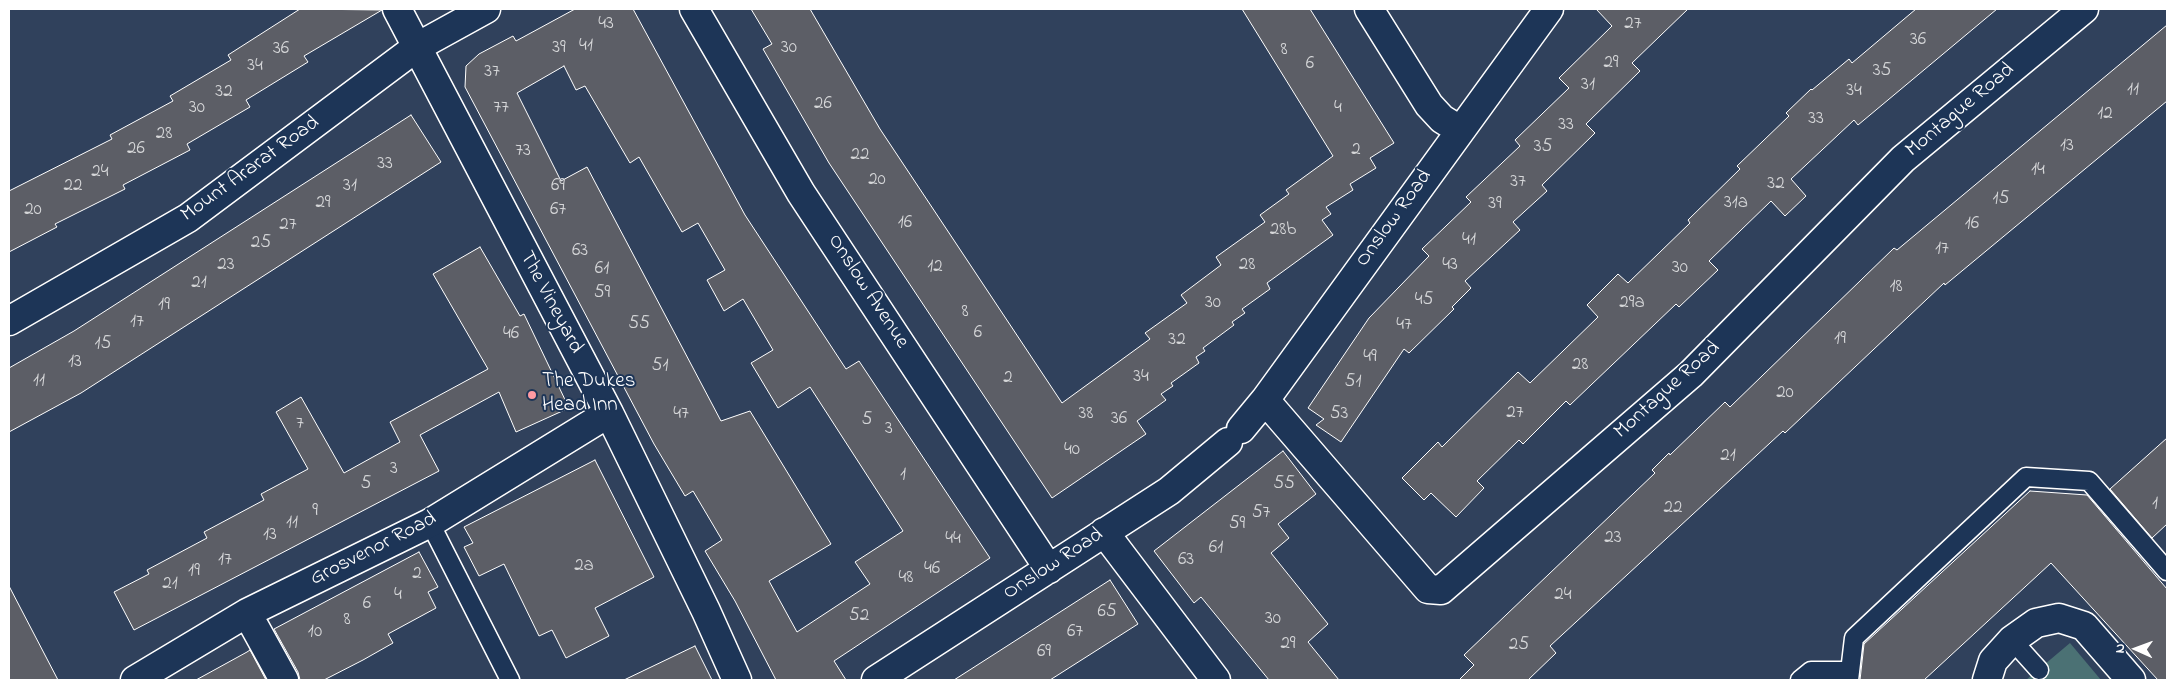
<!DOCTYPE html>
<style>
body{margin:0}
#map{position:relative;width:2176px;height:689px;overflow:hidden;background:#30415c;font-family:"Indie Flower",sans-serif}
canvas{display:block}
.frame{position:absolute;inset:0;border:10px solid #fff;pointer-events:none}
.north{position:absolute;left:2111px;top:624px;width:50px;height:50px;-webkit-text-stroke:4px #1d3557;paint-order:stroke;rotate:272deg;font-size:14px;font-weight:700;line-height:20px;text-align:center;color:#fff}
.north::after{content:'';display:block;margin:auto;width:18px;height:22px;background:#fff;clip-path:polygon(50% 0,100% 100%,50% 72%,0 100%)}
</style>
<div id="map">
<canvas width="2176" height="689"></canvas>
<div class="frame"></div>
<div class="north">N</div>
</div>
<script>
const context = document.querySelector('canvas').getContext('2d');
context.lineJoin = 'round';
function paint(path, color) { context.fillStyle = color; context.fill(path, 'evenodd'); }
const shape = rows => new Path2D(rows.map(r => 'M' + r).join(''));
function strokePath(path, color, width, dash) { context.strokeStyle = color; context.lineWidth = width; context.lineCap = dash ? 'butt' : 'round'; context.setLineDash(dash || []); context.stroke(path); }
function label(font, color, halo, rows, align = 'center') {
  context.font = font + ' "Indie Flower",sans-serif'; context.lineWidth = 4; context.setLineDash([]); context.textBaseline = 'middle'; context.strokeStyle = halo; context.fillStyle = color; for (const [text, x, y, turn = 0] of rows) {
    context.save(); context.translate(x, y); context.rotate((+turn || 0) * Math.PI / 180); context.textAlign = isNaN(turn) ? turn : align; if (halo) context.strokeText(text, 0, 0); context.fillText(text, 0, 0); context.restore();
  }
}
paint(shape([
 [2070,643,2101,680,2026,680]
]), '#4b7174');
const building = shape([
 [300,9,382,10,304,56,308,62,246,100,250,107,187,144,190,150,123,185,125,189,55,224,57,227,9,252,9,191,112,139,110,135,173,101,170,96,231,60,228,55,300,9],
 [575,9,633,9,745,215,846,369,859,361,990,558,834,661,846,680,776,680,735,601,705,551,722,540,693,491,685,496,654,444,465,87,466,66,479,54,513,36,516,41,575,9],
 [564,66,576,90,585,86,630,163,639,157,682,232,698,223,725,270,707,280,724,311,743,299,773,350,751,363,778,408,810,387,903,531,855,562,870,584,797,632,769,581,831,544,750,411,721,421,587,167,561,181,517,93,564,66],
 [751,9,810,9,880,129,1062,403,1150,339,1145,333,1187,303,1181,295,1221,265,1216,257,1265,222,1260,215,1289,194,1286,190,1333,156,1242,9,1310,9,1394,143,1370,158,1376,168,1350,184,1353,190,1326,207,1331,214,1322,220,1333,235,1267,283,1270,289,1242,309,1245,313,1232,322,1234,325,1203,348,1205,351,1196,357,1199,363,1171,383,1173,386,1161,394,1166,400,1137,421,1146,434,1052,498,829,163,763,49,772,44,751,9],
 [1596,9,1688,9,1632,63,1640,71,1586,124,1595,133,1542,185,1547,191,1513,222,1520,230,1465,281,1471,288,1452,307,1454,309,1409,353,1404,349,1341,442,1316,425,1324,419,1308,408,1369,318,1429,256,1422,249,1471,202,1466,197,1520,146,1515,140,1569,88,1559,78,1612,26,1596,9],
 [1916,9,1997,9,1858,125,1854,120,1791,179,1806,196,1785,216,1771,201,1709,261,1718,270,1679,307,1676,304,1570,405,1566,401,1523,444,1519,440,1477,481,1484,488,1456,517,1431,493,1424,500,1402,478,1438,442,1442,447,1518,372,1530,383,1598,317,1587,305,1618,274,1628,283,1690,223,1688,220,1740,169,1737,166,1789,116,1786,113,1811,89,1812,90,1849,59,1852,63,1916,9],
 [2167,25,2167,101,1945,285,1944,283,1785,433,1783,431,1550,646,1556,653,1528,680,1459,680,1474,665,1464,655,1655,473,1652,470,1669,453,1670,455,1725,402,1730,407,1894,248,1897,250,2167,25],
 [411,115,441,162,81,393,9,432,9,368,74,331,411,115],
 [480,247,520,316,524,314,569,408,516,432,499,392,420,435,439,471,134,630,114,592,149,574,147,570,207,538,204,532,264,500,261,494,308,469,276,412,301,397,344,473,400,442,390,422,488,369,433,274,480,247],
 [2167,438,2167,524,2152,538,2110,489,2167,438],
 [1283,451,1316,494,1278,524,1289,538,1271,553,1328,624,1308,642,1339,680,1269,680,1201,597,1194,603,1154,551,1283,451],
 [595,460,654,577,595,608,609,636,566,658,552,630,539,636,504,564,479,576,464,547,473,543,464,527,595,460],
 [2030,491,2087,495,2167,589,2167,680,2158,680,2051,563,1924,680,1860,680,1864,644,2030,491],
 [419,552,438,587,428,592,436,608,388,634,393,643,363,660,324,680,300,680,298,672,274,629,419,552],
 [1110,580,1138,624,1050,680,954,680,1110,580],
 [9,586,58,680,9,680,9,586],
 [695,646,712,680,624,680,695,646],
 [250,650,266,680,196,680,247,652,250,650]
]);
paint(building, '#5c5e66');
strokePath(building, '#fff', 1);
const service = shape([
 [430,523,510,680],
 [2012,640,2039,670],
 [1800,680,1811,671,1849,671],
 [1849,680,1854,638,2026,477,2089,481,2167,571]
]);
const minor = shape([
 [397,9,609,413,706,611,737,680],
 [694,9,801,193,1049,569],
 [1369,9,1429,105,1442,119,1460,130],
 [9,321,188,218,417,47,486,9],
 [1265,400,1428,589,1441,590,1691,374,1903,159,2084,9],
 [1241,429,1265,400,1549,9],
 [1104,532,1216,680],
 [247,613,284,680],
 [135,680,247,613,430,523,609,413],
 [876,680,1169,491,1228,442],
 [1987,680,1993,661,2012,640,2036,623,2059,618,2084,626,2131,680]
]);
strokePath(service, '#fff', 21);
strokePath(minor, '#fff', 31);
strokePath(service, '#1d3557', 18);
strokePath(minor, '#1d3557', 28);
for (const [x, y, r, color] of [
 [532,395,5,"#ff9aa2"]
]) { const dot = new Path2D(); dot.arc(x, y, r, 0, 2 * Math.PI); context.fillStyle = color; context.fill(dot); strokePath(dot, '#1d3557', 2); }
label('19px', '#d6d7d9', null, [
 ["43",606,25],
 ["27",1633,25],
 ["36",1918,41],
 ["41",586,47],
 ["39",559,49],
 ["30",789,49],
 ["36",281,50],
 ["8",1284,51],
 ["29",1611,64],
 ["6",1310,65],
 ["34",255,67],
 ["35",1882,72],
 ["37",492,73],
 ["31",1588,86],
 ["11",2133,91],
 ["34",1854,92],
 ["32",224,93],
 ["26",823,105],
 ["30",197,109],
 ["77",501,109],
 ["4",1338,109],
 ["12",2105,115],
 ["33",1816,120],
 ["33",1566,126],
 ["28",164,135],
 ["13",2067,147],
 ["35",1543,148],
 ["26",136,150],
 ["2",1356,151],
 ["73",523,152],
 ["22",860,156],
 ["33",385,165],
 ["14",2038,171],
 ["24",100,173],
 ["20",877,181],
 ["37",1518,183],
 ["32",1776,185],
 ["22",73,187],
 ["31",350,187],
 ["69",558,187],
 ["15",2001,200],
 ["29",323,204],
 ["31a",1736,204],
 ["39",1495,205],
 ["20",33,211],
 ["67",558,211],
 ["16",905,224],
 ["16",1972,225],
 ["27",288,226],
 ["28b",1283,231],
 ["41",1469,241],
 ["25",261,244],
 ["17",1942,250],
 ["63",580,252],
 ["23",226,266],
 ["28",1247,266],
 ["43",1450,266],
 ["12",935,268],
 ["30",1680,269],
 ["61",602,270],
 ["21",199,284],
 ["18",1896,288],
 ["59",602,294],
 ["45",1424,301],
 ["30",1213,304],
 ["29a",1632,304],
 ["19",164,306],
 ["8",965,313],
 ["17",137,323],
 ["55",639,325],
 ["47",1404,326],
 ["6",978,334],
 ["46",511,335],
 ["19",1840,340],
 ["32",1177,341],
 ["15",103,345],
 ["49",1370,358],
 ["13",75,363],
 ["28",1580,366],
 ["51",660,367],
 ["34",1141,378],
 ["2",1008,379],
 ["11",39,382],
 ["51",1353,383],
 ["20",1785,394],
 ["27",1515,414],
 ["47",681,415],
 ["38",1086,415],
 ["53",1339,415],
 ["36",1119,420],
 ["5",867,421],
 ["7",300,425],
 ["3",889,430],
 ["40",1072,451],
 ["21",1728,457],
 ["3",394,470],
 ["1",903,476],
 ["5",366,485],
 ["55",1284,485],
 ["1",2155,505],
 ["22",1673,509],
 ["9",315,512],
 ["57",1261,514],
 ["11",292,524],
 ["59",1237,525],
 ["13",270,536],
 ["23",1613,539],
 ["44",953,540],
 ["61",1216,549],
 ["17",225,561],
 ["63",1186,561],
 ["2a",584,567],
 ["46",932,570],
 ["19",194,572],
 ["2",417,575],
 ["48",906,579],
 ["21",170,585],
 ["4",398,596],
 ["24",1563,596],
 ["6",367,605],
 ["65",1107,613],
 ["52",859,617],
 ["30",1273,620],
 ["8",347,621],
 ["10",315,633],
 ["67",1075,633],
 ["29",1288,645],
 ["25",1519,646],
 ["69",1044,653]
]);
label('21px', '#fff', '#1d3557', [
 ["Montague Road",1961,111,-40],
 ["Mount Ararat Road",251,170,-36],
 ["Onslow Road",1395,219,-54],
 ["Onslow Avenue",867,292,57],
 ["The Vineyard",550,303,62],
 ["Montague Road",1668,391,-42],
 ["Grosvenor Road",374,550,-27],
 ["Onslow Road",1054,565,-33]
]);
label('21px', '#fff', '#1d3557', [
 ["The Dukes",542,383],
 ["Head Inn",542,407]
], 'left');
</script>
